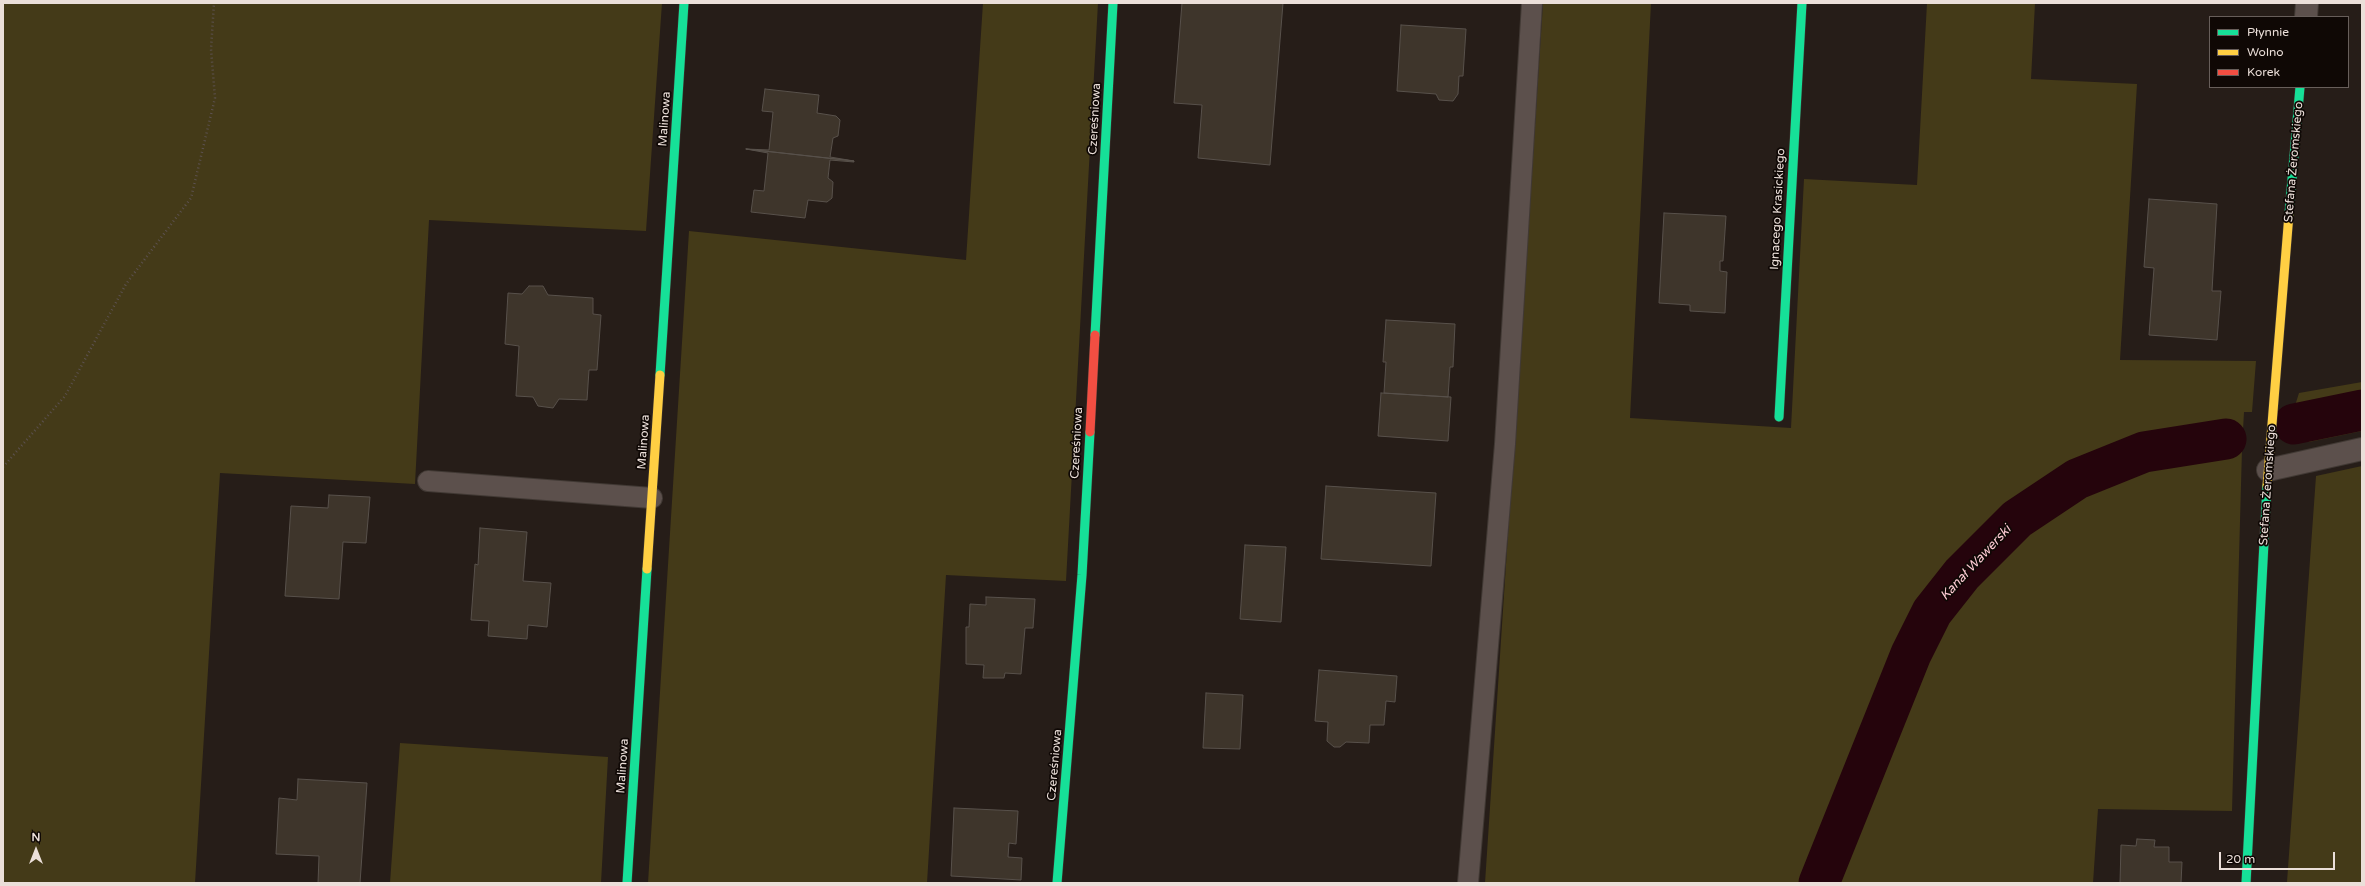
<!DOCTYPE html>
<meta charset="utf-8">
<style>
body{margin:0}
#map{position:relative;width:2365px;height:886px;overflow:hidden;background:#261d18;font-family:"Varela Round",sans-serif}
canvas{display:block}
.frame{position:absolute;inset:0;border:4px solid #ebdfd9;pointer-events:none}
.legend{position:absolute;left:2209px;top:16px;width:140px;height:72px;box-sizing:border-box;background:#0f0805;border:1px solid #675e5a;margin:0;padding:5px 7px;list-style:none;font-size:12px;color:#ebdfd9}
.legend li{display:flex;align-items:center;gap:8px;height:20px}
.legend b{width:20px;border:1px solid #675e5a}
.north{position:absolute;left:16px;top:830px;width:40px;height:40px;-webkit-text-stroke:3px #0f0805;paint-order:stroke;rotate:0deg;font-size:11px;font-weight:700;line-height:16px;text-align:center;color:#ebdfd9}
.north::after{content:'';display:block;margin:auto;width:14px;height:18px;background:#ebdfd9;clip-path:polygon(50% 0,100% 100%,50% 72%,0 100%)}
.scale{position:absolute;left:2219px;top:852px;width:116px;height:18px;box-sizing:border-box;border:2px solid #ebdfd9;border-top:0;padding-left:5px;font-size:12px;line-height:14px;white-space:nowrap;color:#ebdfd9;-webkit-text-stroke:3px #0f0805;paint-order:stroke}
</style>
<div id="map">
<canvas width="2365" height="886"></canvas>
<div class="frame"></div>
<ul class="legend">
<li><b style="height:5px;background:#16e098"></b>Płynnie</li>
<li><b style="height:5px;background:#ffcf43"></b>Wolno</li>
<li><b style="height:5px;background:#f24e42"></b>Korek</li>
</ul>
<div class="north">N</div>
<div class="scale">20 m</div>
</div>
<script>
const context = document.querySelector('canvas').getContext('2d');
context.lineJoin = 'round';
function paint(path, color) { context.fillStyle = color; context.fill(path, 'evenodd'); }
const shape = rows => new Path2D(rows.map(r => 'M' + r).join(''));
function strokePath(path, color, width, dash) { context.strokeStyle = color; context.lineWidth = width; context.lineCap = dash ? 'butt' : 'round'; context.setLineDash(dash || []); context.stroke(path); }
function label(font, color, halo, rows, align = 'center') {
  context.font = font + ' "Varela Round",sans-serif'; context.lineWidth = 3.5; context.setLineDash([]); context.textBaseline = 'middle'; context.strokeStyle = halo; context.fillStyle = color; for (const [text, x, y, turn = 0] of rows) {
    context.save(); context.translate(x, y); context.rotate((+turn || 0) * Math.PI / 180); context.textAlign = isNaN(turn) ? turn : align; if (halo) context.strokeText(text, 0, 0); context.fillText(text, 0, 0); context.restore();
  }
}
paint(shape([
 [3,3,662,3,646,231,429,220,415,484,220,473,195,883,3,883],
 [983,3,1098,3,1066,581,946,575,927,883,648,883,689,231,966,260],
 [1543,3,1651,3,1630,418,1791,428,1804,179,1917,185,1927,3,2035,3,2031,79,2137,84,2120,360,2256,361,2252,412,2244,412,2242,449,2232,811,2098,809,2093,883,1485,883],
 [2362,382,2362,431,2309,442,2301,434,2293,412,2299,393],
 [2362,466,2362,883,2287,882,2316,476],
 [400,743,608,757,601,883,390,883]
]), '#443a18');
strokePath(shape([
 [2294,424,2362,410],
 [1819,883,1911,654,1932,612,1962,574,2017,519,2077,479,2144,452,2226,439]
]), '#25040c', 41);
const building = shape([
 [1182,3,1283,3,1270,165,1198,158,1202,105,1174,103,1182,3],
 [1401,25,1466,29,1463,76,1459,76,1458,94,1453,101,1439,100,1436,94,1397,91,1401,25],
 [765,89,819,95,817,113,836,116,840,120,838,136,833,138,830,157,854,161,746,149,769,150,773,112,762,111,765,89],
 [746,149,854,161,854,162,830,160,828,178,833,182,832,198,827,202,808,200,805,218,751,212,754,190,764,191,768,153,746,149],
 [2149,199,2217,204,2212,291,2221,291,2217,340,2149,335,2154,268,2144,267,2149,199],
 [1664,213,1726,216,1723,261,1720,261,1720,271,1727,272,1725,313,1690,311,1690,305,1659,303,1664,213],
 [529,286,543,286,548,295,593,298,593,314,601,315,597,370,589,370,587,400,559,399,553,408,538,406,533,397,516,396,519,346,505,344,508,293,522,294,529,286],
 [1386,320,1455,324,1453,367,1450,367,1448,397,1384,393,1386,362,1383,362,1386,320],
 [1381,393,1451,397,1448,441,1378,436,1381,393],
 [1326,486,1436,493,1431,566,1321,559,1326,486],
 [329,495,370,497,366,543,343,542,339,599,285,596,291,506,328,508,329,495],
 [480,528,527,532,523,581,551,583,547,627,528,625,527,639,488,636,489,621,471,620,475,564,478,565,480,528],
 [1245,545,1286,547,1281,622,1240,619,1245,545],
 [986,597,1035,599,1033,628,1025,628,1021,674,1005,673,1004,678,983,678,984,665,966,664,966,627,969,627,970,604,986,605,986,597],
 [1319,670,1397,676,1395,702,1386,701,1384,725,1370,725,1369,743,1346,742,1340,747,1334,747,1327,741,1328,722,1315,721,1319,670],
 [1206,693,1243,695,1240,749,1203,748,1206,693],
 [298,779,367,783,360,883,318,883,319,856,276,854,279,798,297,800,298,779],
 [954,808,1018,811,1016,844,1009,843,1008,857,1022,858,1021,880,951,876,954,808],
 [2137,839,2155,840,2154,847,2169,847,2169,862,2182,862,2181,883,2120,883,2121,845,2136,846,2137,839]
]);
paint(building, '#3e352b');
strokePath(building, '#58514b', 1);
const lane = shape([
 [428,481,652,498],
 [1468,883,1505,444,1532,3]
]);
const street = shape([
 [2306,17,2307,3],
 [2268,470,2362,449]
]);
const fast = shape([
 [2289,214,2300,87],
 [1095,335,1113,3],
 [660,375,684,3],
 [1779,417,1802,3],
 [627,883,647,569],
 [1057,883,1082,575,1090,432],
 [2246,883,2267,486]
]);
const slow = shape([
 [2267,486,2289,214],
 [647,569,660,375]
]);
const jam = shape([
 [1090,432,1095,335]
]);
strokePath(lane, '#413934', 22);
strokePath(street, '#413934', 24);
strokePath(fast, '#413934', 10);
strokePath(slow, '#413934', 10);
strokePath(jam, '#413934', 10);
strokePath(shape([
 [3,467,65,396,126,284,191,198,215,98,211,49,214,3]
]), '#5c514f', 2.5, [1, 3]);
strokePath(lane, '#5c504c', 20);
strokePath(street, '#5c504c', 22);
strokePath(fast, '#16e098', 9);
strokePath(slow, '#ffcf43', 9);
strokePath(jam, '#f24e42', 9);
label('12px', '#ebdfd9', '#0f0805', [
 ["Malinowa",665,119,-86],
 ["Czereśniowa",1095,119,-87],
 ["Stefana Żeromskiego",2294,162,-85],
 ["Ignacego Krasickiego",1778,209,-87],
 ["Malinowa",644,442,-86],
 ["Czereśniowa",1077,443,-87],
 ["Stefana Żeromskiego",2268,485,-86],
 ["Czereśniowa",1055,765,-85],
 ["Malinowa",623,766,-86]
]);
label('italic 13px', '#feccd4', '#0f0805', [
 ["Kanał Wawerski",1976,563,-47]
]);
</script>
